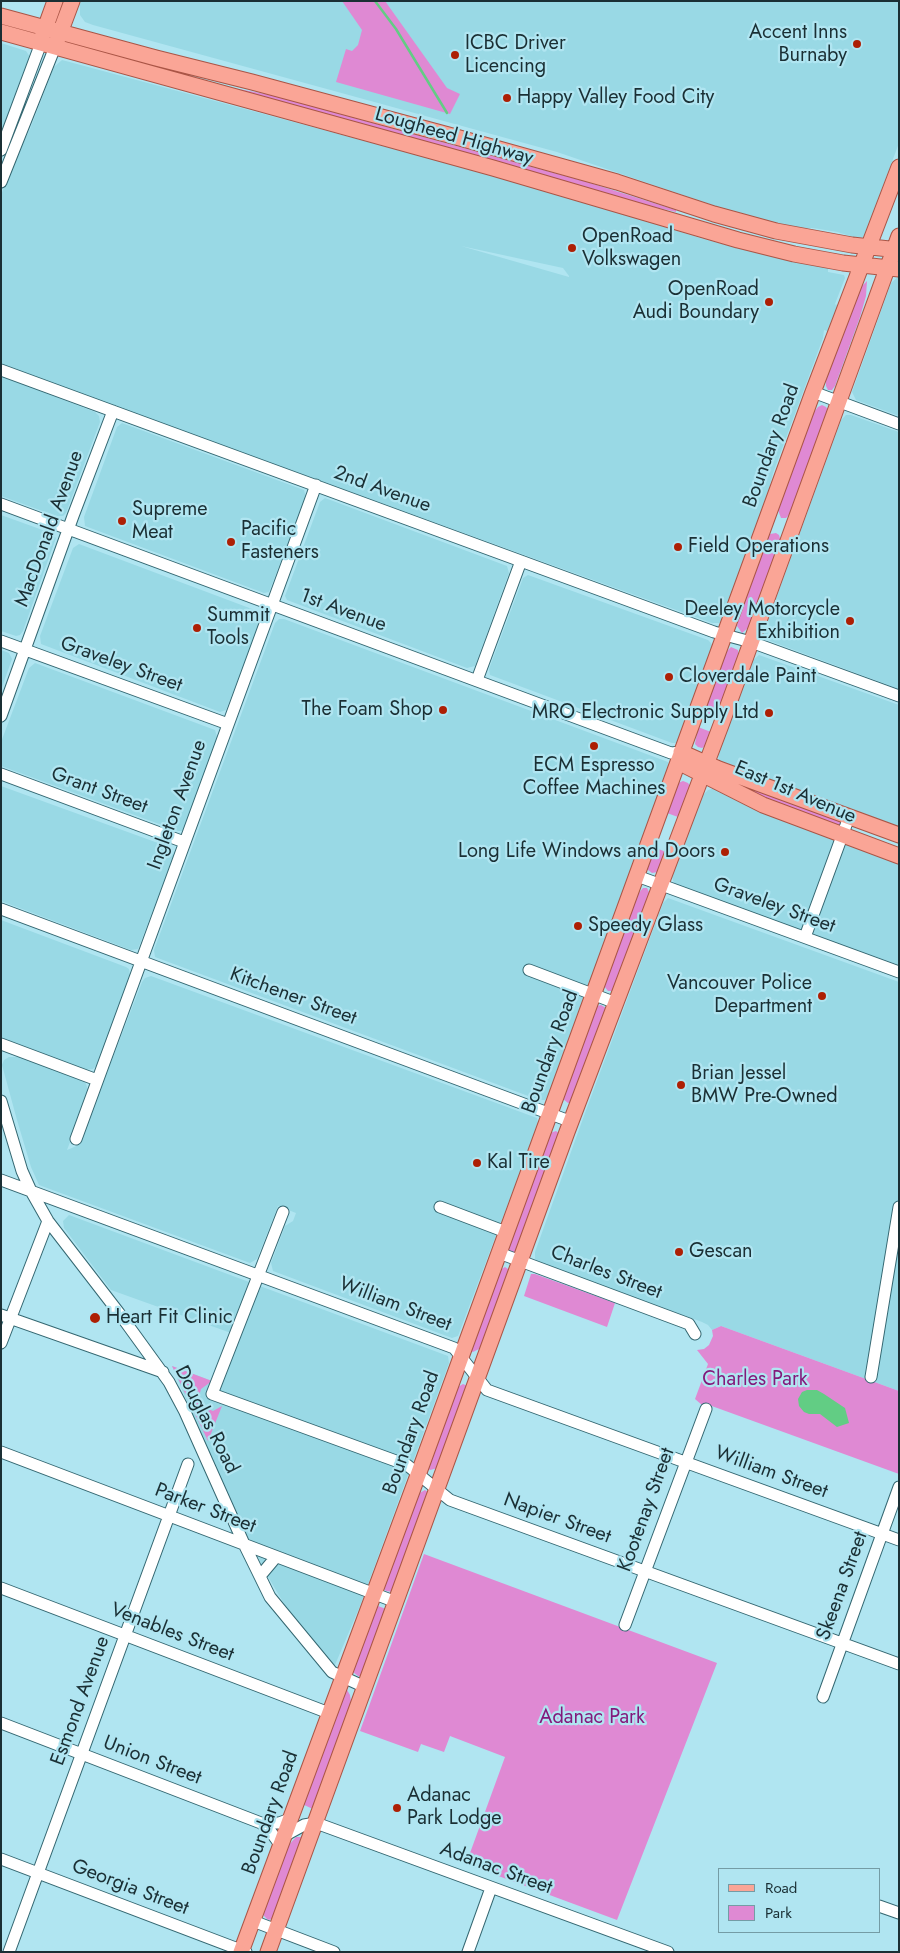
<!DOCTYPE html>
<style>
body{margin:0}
#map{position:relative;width:900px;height:1953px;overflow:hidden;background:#b0e5f1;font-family:Jost,sans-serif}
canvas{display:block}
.frame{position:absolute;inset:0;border:2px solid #1a2f34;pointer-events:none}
.legend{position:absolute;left:718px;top:1868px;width:162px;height:65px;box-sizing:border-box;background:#b0e5f1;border:1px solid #749ca5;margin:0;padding:6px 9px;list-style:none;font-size:15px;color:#1a2f34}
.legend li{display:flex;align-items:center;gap:10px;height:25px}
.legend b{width:25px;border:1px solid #749ca5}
</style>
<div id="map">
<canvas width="900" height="1953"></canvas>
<div class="frame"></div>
<ul class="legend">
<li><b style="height:6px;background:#faa596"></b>Road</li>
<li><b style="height:14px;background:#df89d3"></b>Park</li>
</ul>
</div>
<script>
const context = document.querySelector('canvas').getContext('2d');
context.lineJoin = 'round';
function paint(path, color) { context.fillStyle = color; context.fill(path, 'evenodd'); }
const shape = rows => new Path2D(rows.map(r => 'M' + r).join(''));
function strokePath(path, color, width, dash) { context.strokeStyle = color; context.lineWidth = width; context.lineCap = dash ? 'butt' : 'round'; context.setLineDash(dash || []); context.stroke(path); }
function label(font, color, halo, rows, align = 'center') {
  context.font = font + ' Jost,sans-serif'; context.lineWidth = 4.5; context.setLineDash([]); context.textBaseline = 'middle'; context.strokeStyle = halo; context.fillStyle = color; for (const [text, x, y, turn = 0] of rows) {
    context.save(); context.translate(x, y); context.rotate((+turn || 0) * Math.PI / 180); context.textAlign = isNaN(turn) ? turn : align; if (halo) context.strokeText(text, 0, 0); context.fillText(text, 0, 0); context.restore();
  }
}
paint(shape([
 [80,1,899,1,899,143,864,237,857,238,837,232,813,228,792,228,724,209,557,152,93,25,85,22,80,15],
 [1,43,26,51,30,57,1,141],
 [62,60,540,188,700,238,745,250,834,268,828,268,828,272,844,275,845,278,835,304,836,305,838,304,843,295,827,336,827,331,824,330,823,338,773,473,765,505,721,623,712,623,1,365,1,195,13,163,30,129,54,67],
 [461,246,563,268,569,276,569,277],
 [899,276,899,416,856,400,852,392,891,283],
 [1,376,95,412,99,416,100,422,66,513,63,516,56,516,1,496],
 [846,415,851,415,899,432,899,689,770,641,764,637,763,634,841,420],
 [122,423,304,490,306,497,269,592,264,593,85,526,84,517,117,427],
 [325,498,507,566,509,573,475,666,467,668,287,600,285,596,320,502],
 [1,515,51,533,56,538,23,631,20,635,16,636,1,631],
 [79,544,260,612,262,618,226,710,220,712,41,644,40,636,73,548],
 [528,575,708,640,711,643,713,647,678,741,676,743,672,743,490,675,489,669,523,578],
 [279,619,284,619,668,762,669,767,548,1096,545,1100,539,1100,155,957,154,950,275,623],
 [1,650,9,653,12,659,1,690],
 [759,655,899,705,899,828,719,761,718,754,752,661],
 [35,663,215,730,217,737,185,827,182,831,178,831,1,766,1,742,29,668],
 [1,786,169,847,173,850,174,856,138,949,131,950,1,901],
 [715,788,899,863,899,965,676,886,674,883,672,877,702,796,708,790],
 [668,898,899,982,899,1391,721,1326,712,1330,708,1325,702,1322,538,1262,535,1259,535,1252,585,1113,663,903],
 [1,920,126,967,129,969,130,975,97,1065,93,1069,84,1070,26,1050,18,1044,1,1038],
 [151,976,537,1118,538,1124,458,1336,452,1338,273,1271,271,1263,285,1226,293,1221,296,1213,278,1206,257,1259,250,1263,39,1185,31,1167,17,1120,2,1065,4,1060,9,1057,22,1057,85,1082,89,1092,67,1150,79,1145,142,982,145,978],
 [69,1215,448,1356,449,1363,360,1606,332,1672,299,1629,267,1575,226,1493,172,1366,212,1381,231,1333,111,1290,64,1228,63,1221]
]), '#99d9e5');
paint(shape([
 [342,1,385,1,447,88,460,94,450,114,336,82,346,49,352,51,358,45,362,30],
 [233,88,271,95,587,182,676,210,676,212,650,206,232,90],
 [867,281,866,296,860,317,835,386,832,390,828,390,826,386,826,379,860,288],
 [822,405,826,407,828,410,792,512,786,518,781,518,778,510,814,412,818,407],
 [776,533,779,535,781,542,748,628,742,633,737,626,740,613,768,537,770,534],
 [731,647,738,650,739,656,717,717,704,712,727,651],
 [698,727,711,732,706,746,702,748,698,747,695,744],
 [717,776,842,822,841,826,779,806],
 [683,781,688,783,690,786,678,817,667,813,678,783],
 [656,848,666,852,658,872,652,873,648,870,648,863,653,850],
 [643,888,647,888,650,894,614,991,608,991,604,986,637,895],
 [597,1006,601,1005,606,1008,570,1103,568,1103,563,1099],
 [556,1131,560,1134,516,1253,511,1253,508,1247,550,1133],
 [505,1267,508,1269,509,1274,481,1348,473,1352,471,1351,500,1270],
 [531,1274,535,1274,615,1303,607,1327,524,1296],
 [721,1326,899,1391,899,1474,709,1405,702,1405,695,1399,708,1364,697,1350,704,1349,709,1345,713,1336,712,1330],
 [172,1366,212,1381,201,1389,198,1400,203,1407,213,1411,222,1406,208,1441],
 [463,1384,470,1387,438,1468,430,1470,427,1468,453,1394,458,1387],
 [425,1490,430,1494,393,1592,386,1591,383,1588,416,1495],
 [424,1554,717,1663,617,1920,466,1864,505,1757,450,1736,444,1752,421,1744,418,1752,360,1731],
 [378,1606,386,1609,362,1676,358,1676,353,1672,373,1609],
 [346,1688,350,1695,352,1708,315,1810,302,1804],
 [296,1837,304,1837,275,1918,268,1920,264,1916,263,1911,287,1847]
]), '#df89d3');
paint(shape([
 [807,1390,817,1390,824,1394,845,1408,849,1423,837,1427,820,1414,809,1414,804,1412,799,1406,798,1399,802,1392]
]), '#62cd84');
strokePath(shape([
 [375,1,396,29,447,113]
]), '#62cd84', 2.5);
const minor = shape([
 [1,150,41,43],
 [1,182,55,47],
 [1,370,714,632,751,642,899,696],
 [813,392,899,424],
 [1,504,671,753,681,752],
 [1,641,228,724],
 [477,680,521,561],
 [1,716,73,516,113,411],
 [1,774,184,842],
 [637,876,899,972],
 [1,909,572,1122],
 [805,937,849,817],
 [529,970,616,1003],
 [1,1044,97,1080],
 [1,1101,22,1171,31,1191,48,1221,119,1313,169,1382,185,1412,244,1544,270,1597,332,1672,365,1687],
 [76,1139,316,485],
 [1,1180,454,1348,487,1390,899,1540],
 [440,1207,506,1232],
 [283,1212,212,1394,407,1465,450,1500,899,1664],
 [499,1253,689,1324,695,1334],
 [1,1315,163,1372],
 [1,1343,48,1221],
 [871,1377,899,1207],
 [1,1452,396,1602],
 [260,1576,276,1557],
 [1,1588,329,1713],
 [625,1625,706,1409],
 [823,1697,899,1487],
 [1,1723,261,1823,271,1832,281,1846],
 [261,1823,279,1823,290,1819],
 [284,1836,304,1825,316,1823,668,1952],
 [1,1859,246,1952],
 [879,1906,899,1913],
 [253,1921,334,1952],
 [9,1952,188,1464],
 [468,1952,491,1888]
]);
const major = shape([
 [1,16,156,58,252,82,456,137,617,182,714,214,776,231,852,245,899,250],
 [1,32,493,168,738,240,794,254,843,263,899,269],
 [42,37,55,1],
 [57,41,72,1],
 [681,752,719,769,899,835],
 [678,762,763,805,899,856],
 [241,1952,418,1475,813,392,899,167],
 [268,1952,567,1132,721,725,899,236]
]);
strokePath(minor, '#346771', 13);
strokePath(major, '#aa5546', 17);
strokePath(minor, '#fff', 11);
strokePath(major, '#faa596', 15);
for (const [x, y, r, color] of [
 [857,44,5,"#ad1f04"],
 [455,55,5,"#ad1f04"],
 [507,98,5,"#ad1f04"],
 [572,248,5,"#ad1f04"],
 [769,302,5,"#ad1f04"],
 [122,521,5,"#ad1f04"],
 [231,542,5,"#ad1f04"],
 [678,547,5,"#ad1f04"],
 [850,621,5,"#ad1f04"],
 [197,628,5,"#ad1f04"],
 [669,677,5,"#ad1f04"],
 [443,710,5,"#ad1f04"],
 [769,713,5,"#ad1f04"],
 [594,746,5,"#ad1f04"],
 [725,852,5,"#ad1f04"],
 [578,926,5,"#ad1f04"],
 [822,996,5,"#ad1f04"],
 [681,1085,5,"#ad1f04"],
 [477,1163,5,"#ad1f04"],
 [679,1252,5,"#ad1f04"],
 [95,1318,6,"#ad1f04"],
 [397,1808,5,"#ad1f04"]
]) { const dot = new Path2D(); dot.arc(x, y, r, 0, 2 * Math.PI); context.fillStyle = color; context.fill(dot); strokePath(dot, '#b0e5f1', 2); }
label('20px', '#1a2f34', '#b0e5f1', [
 ["Accent Inns",847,33,"right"],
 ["Burnaby",847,56,"right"],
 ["ICBC Driver",465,44],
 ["Licencing",465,67],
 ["Happy Valley Food City",517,98],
 ["OpenRoad",582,237],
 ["Volkswagen",582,260],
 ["OpenRoad",759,290,"right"],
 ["Audi Boundary",759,313,"right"],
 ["Supreme",132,510],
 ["Meat",132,533],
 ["Pacific",241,530],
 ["Fasteners",241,553],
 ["Field Operations",688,547],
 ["Deeley Motorcycle",840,610,"right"],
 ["Exhibition",840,633,"right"],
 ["Summit",207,616],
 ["Tools",207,639],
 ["Cloverdale Paint",679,677],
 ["The Foam Shop",433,710,"right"],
 ["MRO Electronic Supply Ltd",759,713,"right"],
 ["ECM Espresso",594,766,"center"],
 ["Coffee Machines",594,789,"center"],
 ["Long Life Windows and Doors",715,852,"right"],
 ["Speedy Glass",588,926],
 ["Vancouver Police",812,984,"right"],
 ["Department",812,1007,"right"],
 ["Brian Jessel",691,1074],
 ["BMW Pre-Owned",691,1097],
 ["Kal Tire",487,1163],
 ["Gescan",689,1252],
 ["Heart Fit Clinic",106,1318],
 ["Adanac",407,1796],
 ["Park Lodge",407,1819]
], 'left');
label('20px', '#1a2f34', '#b0e5f1', [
 ["Lougheed Highway",454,137,16],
 ["Boundary Road",772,446,-70],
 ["2nd Avenue",382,490,20],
 ["MacDonald Avenue",50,529,-70],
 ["1st Avenue",343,611,20],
 ["Graveley Street",121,665,20],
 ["Grant Street",99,791,20],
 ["East 1st Avenue",795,793,23],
 ["Ingleton Avenue",178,805,-70],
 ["Graveley Street",774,906,20],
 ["Kitchener Street",293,997,20],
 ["Boundary Road",551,1052,-70],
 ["Charles Street",606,1273,21],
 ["William Street",395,1305,21],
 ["Douglas Road",206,1420,63],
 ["Boundary Road",412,1433,-70],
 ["William Street",771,1473,20],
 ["Parker Street",205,1509,21],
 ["Kootenay Street",647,1510,-70],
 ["Napier Street",557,1519,20],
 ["Skeena Street",843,1586,-70],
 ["Venables Street",172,1633,21],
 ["Esmond Avenue",81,1701,-70],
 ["Union Street",152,1761,21],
 ["Boundary Road",271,1813,-70],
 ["Adanac Street",496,1869,20],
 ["Georgia Street",130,1888,21]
]);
label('20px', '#83197b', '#b0e5f1', [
 ["Charles Park",755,1380],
 ["Adanac Park",592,1718]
]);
</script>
